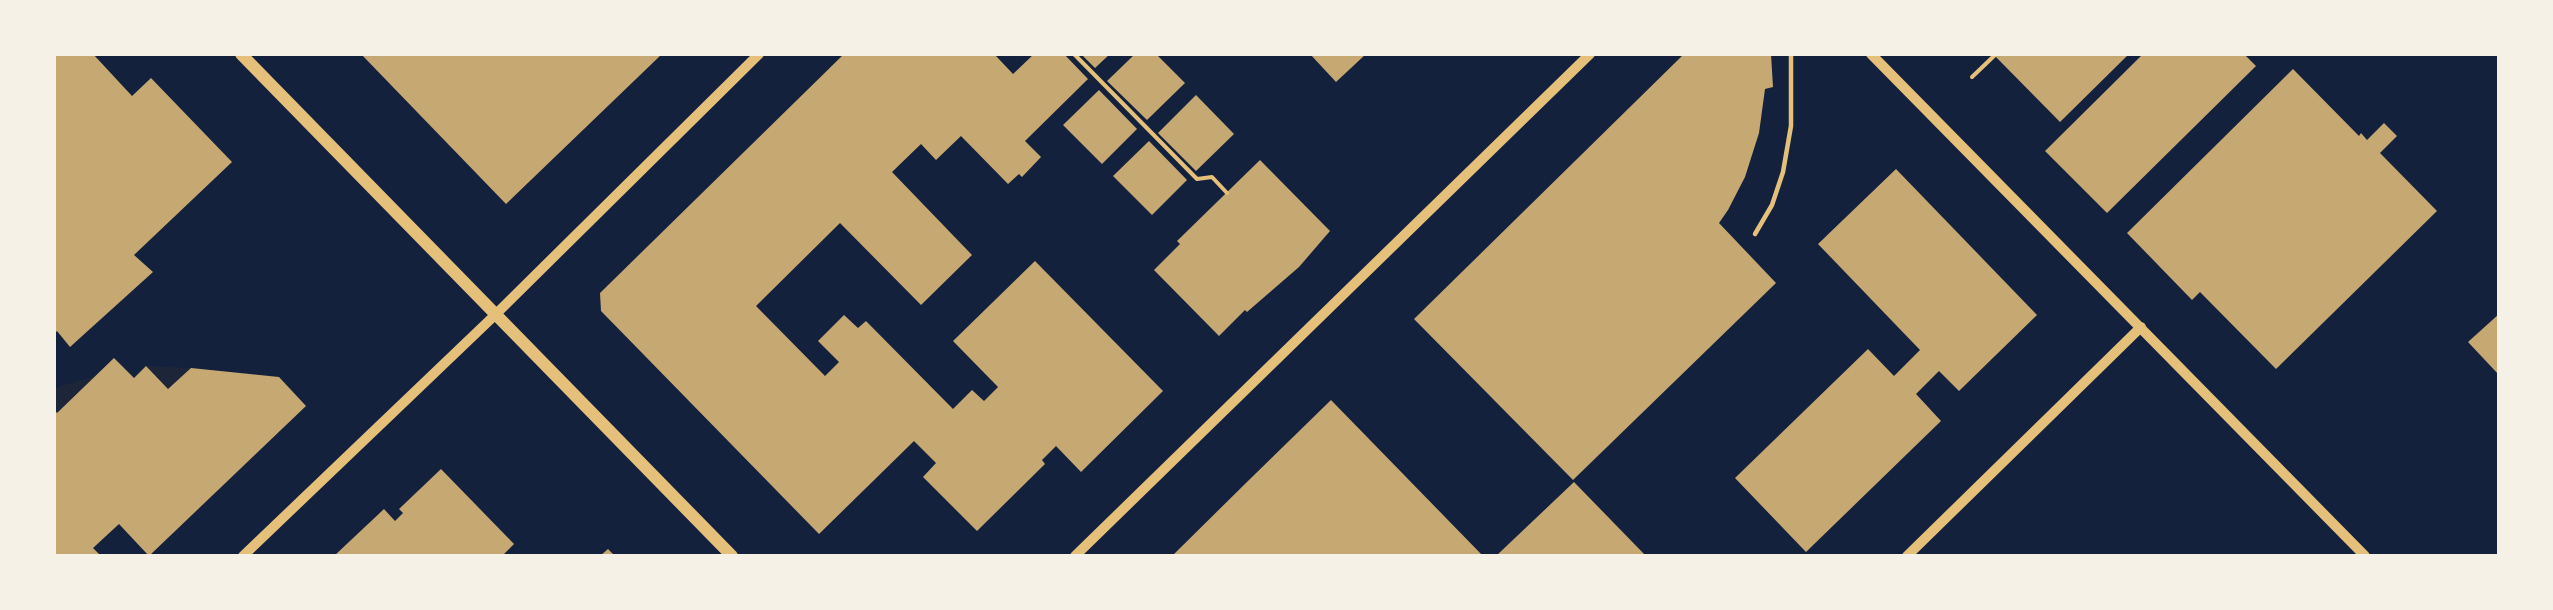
<!DOCTYPE html>
<style>
body{margin:0}
#map{position:relative;width:2553px;height:610px;overflow:hidden;background:#14213d;font-family:"Work Sans",sans-serif}
canvas{display:block}
.frame{position:absolute;inset:0;border:56px solid #f6f1e7;pointer-events:none}
</style>
<div id="map">
<canvas width="2553" height="610"></canvas>
<div class="frame"></div>
</div>
<script>
const context = document.querySelector('canvas').getContext('2d');
context.lineJoin = 'round';
function paint(path, color) { context.fillStyle = color; context.fill(path, 'evenodd'); }
const shape = rows => new Path2D(rows.map(r => 'M' + r).join(''));
function strokePath(path, color, width, dash) { context.strokeStyle = color; context.lineWidth = width; context.lineCap = dash ? 'butt' : 'round'; context.setLineDash(dash || []); context.stroke(path); }
paint(shape([
 [146,366,191,368,168,389],
 [95,376,57,413,54,409,54,388]
]), '#1d2539');
paint(shape([
 [54,54,93,54,132,96,151,78,232,162,134,255,153,272,70,347,57,331,54,334],
 [361,54,662,54,506,204],
 [844,54,998,54,996,56,1013,74,1034,54,1064,54,1088,79,1025,141,1041,157,1022,177,1019,174,1008,184,961,136,936,160,921,144,892,172,972,255,921,305,840,223,756,306,825,376,839,362,818,341,844,315,858,328,866,321,953,409,972,390,984,401,998,387,953,341,1035,261,1163,391,1081,472,1056,446,1042,460,1045,464,977,531,923,477,936,463,914,441,819,534,601,311,600,293],
 [1081,54,1110,54,1095,68],
 [1135,54,1156,54,1185,83,1147,120,1107,81],
 [1310,54,1366,54,1336,82],
 [1684,54,1771,54,1773,87,1765,89,1759,133,1745,177,1728,210,1719,223,1776,283,1573,480,1414,319],
 [1993,54,2129,54,2060,122],
 [2143,54,2244,54,2256,66,2107,213,2045,151],
 [2293,69,2359,136,2361,133,2367,140,2384,123,2397,136,2380,153,2437,211,2276,369,2200,292,2192,300,2127,233],
 [1099,90,1137,129,1102,164,1063,125],
 [1196,95,1234,134,1196,171,1158,133],
 [1149,141,1187,180,1152,215,1113,176],
 [1260,160,1330,231,1299,267,1247,312,1245,310,1219,336,1154,270,1180,244,1177,241],
 [1896,169,2037,315,1959,391,1939,371,1916,394,1941,421,1806,552,1735,478,1868,349,1894,376,1920,350,1818,244],
 [2499,314,2499,375,2468,342],
 [114,358,134,378,146,366,168,389,191,368,279,377,306,406,149,556,119,524,93,548,101,556,54,556,54,409,57,413],
 [1331,400,1483,556,1172,556,1249,480],
 [441,469,514,544,504,554,505,556,334,556,384,509,395,521,403,513,399,509],
 [1574,482,1646,556,1496,556],
 [608,549,615,556,600,556]
]), '#c6a872');
strokePath(shape([
 [1074,54,1197,179,1212,177,1227,193],
 [1972,77,1995,55]
]), '#e5c07b', 4);
strokePath(shape([
 [1755,234,1772,205,1783,172,1791,126,1791,54]
]), '#e5c07b', 4.5);
strokePath(shape([
 [1871,54,2365,556],
 [243,556,495,315,759,54],
 [1075,556,1590,54],
 [1907,556,2141,327]
]), '#e5c07b', 10);
strokePath(shape([
 [241,54,732,556]
]), '#e5c07b', 12);
</script>
